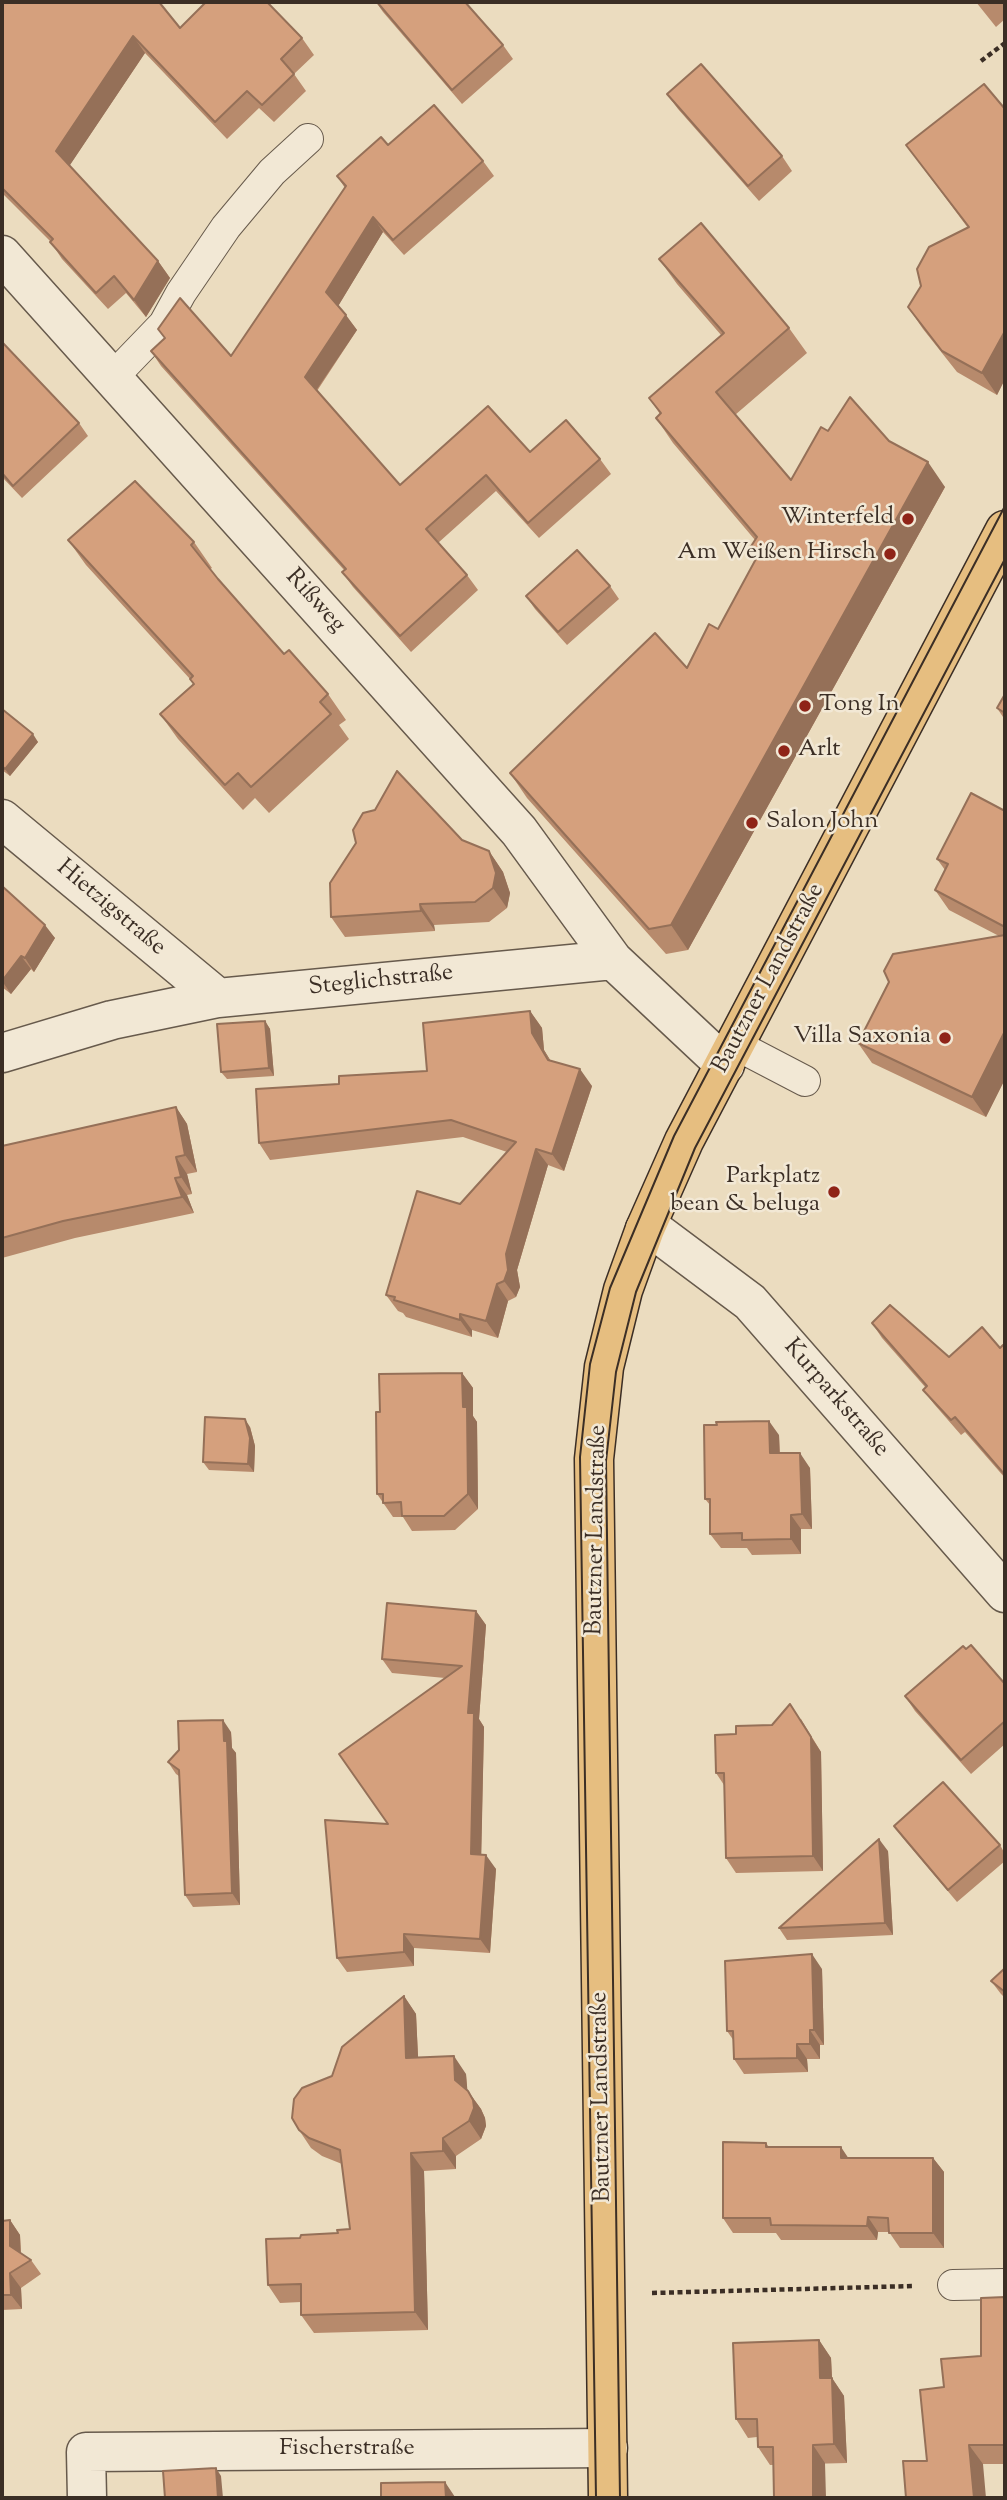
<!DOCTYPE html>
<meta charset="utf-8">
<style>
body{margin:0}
#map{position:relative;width:1007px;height:2500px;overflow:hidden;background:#ebdcbf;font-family:"Sorts Mill Goudy",serif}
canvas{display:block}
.frame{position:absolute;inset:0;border:4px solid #3b2e25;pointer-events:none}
</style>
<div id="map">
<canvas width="1007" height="2500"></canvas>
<div class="frame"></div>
</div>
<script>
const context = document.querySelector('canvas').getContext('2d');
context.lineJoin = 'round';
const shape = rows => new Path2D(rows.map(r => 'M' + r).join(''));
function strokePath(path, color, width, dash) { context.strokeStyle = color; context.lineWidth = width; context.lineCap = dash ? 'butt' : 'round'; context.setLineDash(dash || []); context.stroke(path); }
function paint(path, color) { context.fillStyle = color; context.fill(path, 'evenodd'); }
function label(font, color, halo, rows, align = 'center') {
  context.font = font + ' "Sorts Mill Goudy",serif'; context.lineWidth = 5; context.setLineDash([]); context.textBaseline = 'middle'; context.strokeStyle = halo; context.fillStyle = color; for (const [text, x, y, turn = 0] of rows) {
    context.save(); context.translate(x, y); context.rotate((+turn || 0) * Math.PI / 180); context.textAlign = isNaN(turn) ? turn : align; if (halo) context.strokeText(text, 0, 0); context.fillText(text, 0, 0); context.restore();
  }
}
const lane = shape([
 [112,378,164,324,181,293,226,227,272,172,308,139],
 [736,1045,805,1081],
 [953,2285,1005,2284]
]);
const street = shape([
 [2,255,519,831,613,960],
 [2,819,218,998],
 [2,1053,112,1020,218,998,613,960,725,1065],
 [645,1229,659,1234,750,1302,1005,1593],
 [87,2498,86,2452,608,2448]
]);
const primary = shape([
 [608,2498,594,1459,604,1367,623,1290,645,1229,684,1141,1005,530]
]);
strokePath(lane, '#675a4c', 32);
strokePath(street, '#675a4c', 41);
strokePath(primary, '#3b2e25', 41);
strokePath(shape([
 [981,61,1005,43],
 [652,2293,913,2286]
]), '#3b2e25', 4.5, [5, 3.5]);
strokePath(lane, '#f2e8d5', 30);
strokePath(street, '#f2e8d5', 38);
strokePath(primary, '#e6be80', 38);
strokePath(shape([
 [596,2498,580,1457,590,1364,610,1288,674,1136,1005,506],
 [620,2498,606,1461,616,1372,636,1292,695,1148,1005,559]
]), '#3b2e25', 2);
paint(shape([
 [2,2,180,28,302,38,314,55,294,74,306,91,274,122,259,108,227,139,145,53,69,166,158,261,170,278,146,317,126,293,108,309,62,259,50,241,2,193],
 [376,2,503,45,513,59,462,104,383,12],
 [976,2,1005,2,1005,19,996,27],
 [667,94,782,156,792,171,759,201,678,109],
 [1005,109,1005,379,997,395,957,372,923,329,908,307,968,228,906,145],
 [388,145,483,161,494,176,404,255,383,232,338,306,357,330,317,391,400,485,530,452,600,459,611,474,539,538,496,491,438,543,467,575,478,590,411,652,353,587,342,572,344,570,161,366,151,351,165,339,158,329,231,356,345,188,337,176],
 [659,259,789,328,807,353,735,415,791,480,828,431,889,441,945,487,688,950,666,954,527,798,510,773,687,668,718,629,755,561,748,551,755,540,673,443,656,418,660,414,649,398,721,335,677,284],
 [2,342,79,423,88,436,22,498,2,477],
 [68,540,194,542,212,568,210,569,218,579,284,654,328,694,346,720,339,725,349,739,269,813,255,798,243,810,178,739,160,714,193,684,190,679,86,565],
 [610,586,619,599,567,645,535,609,526,596],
 [1005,694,1005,720,997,708],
 [2,709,38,742,10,776,2,770],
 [1005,811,1005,1079,986,1117,872,1063,858,1043,999,936,949,910,935,890,945,870,937,859],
 [462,840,489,851,503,872,510,893,507,908,489,922,434,925,435,931,345,937,331,917],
 [2,886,55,938,34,972,31,969,11,994,2,987],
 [530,1011,542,1028,544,1050,550,1060,592,1086,564,1171,548,1165,517,1270,520,1287,516,1297,508,1301,498,1338,472,1330,472,1337,406,1317,403,1313,398,1311,386,1295,460,1204,507,1152,463,1137,270,1160,259,1143,339,1084,427,1071],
 [265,1021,270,1029,274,1076,227,1079,221,1072],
 [176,1107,187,1124,197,1172,187,1174,192,1194,187,1195,194,1213,75,1238,2,1258,2,1146],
 [872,1323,949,1357,1000,1348,1005,1348,1005,1478,965,1432,961,1435,934,1404,923,1390,926,1388,882,1338],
 [462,1373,473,1388,473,1416,477,1422,478,1509,455,1530,412,1531,403,1517,393,1517,377,1494,380,1412],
 [250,1427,255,1446,254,1472,209,1470,203,1462],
 [779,1435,780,1453,810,1468,812,1529,801,1529,801,1554,752,1555,747,1548,721,1548,710,1534,710,1505,705,1499],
 [476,1611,486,1625,479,1719,484,1727,481,1855,496,1869,490,1953,414,1948,414,1966,347,1972,337,1958,445,1678,392,1673,382,1659],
 [1005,1684,1005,1744,971,1774,915,1711,905,1696],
 [801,1719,821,1752,823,1871,736,1873,726,1858,724,1785,716,1773,736,1734],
 [231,1732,232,1748,236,1753,240,1905,193,1907,185,1895,179,1776,176,1774,168,1762],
 [894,1826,1000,1845,1005,1854,1005,1861,957,1902,903,1838],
 [888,1851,893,1935,787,1940,779,1928],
 [1005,1968,1005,1998,1001,1994,991,1981],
 [822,1969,824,2045,820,2045,820,2059,807,2059,808,2072,744,2074,734,2059,734,2041,727,2031],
 [404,1996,416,2014,418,2058,466,2074,467,2090,481,2109,485,2118,486,2126,481,2139,456,2156,456,2169,424,2171,428,2330,314,2333,301,2315,301,2302,280,2303,268,2285,300,2238,338,2233,350,2229,342,2164,322,2156,311,2148,299,2130,332,2076],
 [766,2143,769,2147,848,2158,933,2158,944,2172,944,2248,900,2248,889,2232,878,2232,877,2240,781,2240,776,2233,733,2233,723,2218],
 [10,2220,20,2235,21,2253,31,2260,41,2274,21,2288,22,2309,2,2310,2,2221],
 [1005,2297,1005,2464,983,2464,927,2461,981,2356],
 [819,2340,831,2358,832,2378,844,2396,847,2463,770,2465,758,2447,757,2437,748,2438,736,2419]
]), '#b78a6c');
paint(shape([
 [133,36,145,53,68,168,56,151],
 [373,217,383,232,337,308,326,292],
 [158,261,170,278,146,317,134,300],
 [346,315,357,330,315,392,305,377],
 [1005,331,1005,379,997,395,982,373],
 [928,462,945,487,688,950,671,925],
 [33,734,38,742,10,776,5,769],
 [489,851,503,872,510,893,507,908,493,888],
 [420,904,434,925,435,931,421,911],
 [45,925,55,938,34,972,25,958],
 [21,956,31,969,11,994,2,981],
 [530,1011,542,1028,544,1050,560,1076,532,1033],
 [265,1021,270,1029,274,1076,269,1068],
 [1005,1031,1005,1079,986,1117,972,1097],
 [580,1069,592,1086,564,1171,552,1154],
 [176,1107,187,1124,197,1172,185,1155],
 [536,1149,548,1165,517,1270,520,1287,516,1297,504,1281,506,1254],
 [176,1157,187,1174,192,1194,181,1177],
 [175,1178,187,1195,194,1213,182,1197],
 [497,1284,508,1301,498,1338,486,1321],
 [460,1314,472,1330,472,1337,460,1320],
 [462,1373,473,1388,473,1416,477,1422,478,1509,468,1494,463,1407],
 [245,1419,250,1427,255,1446,254,1472,248,1464],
 [769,1421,779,1435,780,1468,770,1453],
 [800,1453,810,1468,812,1529,802,1514],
 [791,1515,801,1529,801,1554,791,1539],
 [476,1611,486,1625,479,1719,484,1727,481,1868,471,1854,468,1713],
 [790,1704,821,1752,823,1871,813,1856],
 [223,1720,231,1732,232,1748,236,1753,240,1905,232,1893],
 [879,1839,888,1851,893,1935,885,1923],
 [486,1855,496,1869,490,1953,480,1939],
 [404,1934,414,1948,414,1966,404,1952],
 [812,1954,822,1969,824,2045,814,2030],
 [404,1996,416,2014,419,2076,406,2058],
 [810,2030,820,2045,820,2059,810,2044],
 [797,2044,807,2059,808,2072,797,2058],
 [454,2056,466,2074,468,2097,455,2080],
 [468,2091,481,2109,485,2118,486,2126,481,2139,469,2121],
 [443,2138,456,2156,456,2169,443,2151],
 [841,2147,851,2162,841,2158],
 [411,2153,424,2171,428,2330,415,2312],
 [933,2158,944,2172,944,2248,933,2233],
 [868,2217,878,2232,877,2240,867,2226],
 [10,2220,20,2235,21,2261,10,2246],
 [10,2273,21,2288,22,2309,11,2295],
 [819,2340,831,2358,832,2378,844,2396,847,2463,834,2444,820,2378],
 [813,2445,825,2463,826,2498,813,2498],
 [969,2445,983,2464,986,2498,974,2498],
 [216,2468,221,2476,223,2498,218,2498],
 [445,2482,455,2497,455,2498,446,2498]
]), '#957058');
const building = shape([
 [2,2,159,2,180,28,206,2,267,2,302,38,281,59,294,74,262,105,247,91,215,122,133,36,56,151,158,261,134,300,114,276,96,293,50,242,53,239,2,188,2,2],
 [377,2,465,2,503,45,452,90,377,2],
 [701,64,782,156,748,186,667,94,701,64],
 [984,84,1005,109,1005,331,982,373,942,351,908,307,921,286,917,269,929,247,969,227,906,145,984,84],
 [434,105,483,161,393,240,373,217,326,292,346,315,305,377,400,485,488,406,530,452,566,420,600,459,528,523,486,475,426,529,467,575,400,636,342,572,346,569,151,351,165,338,158,329,180,298,231,356,346,186,337,176,381,137,388,145,434,105],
 [701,223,789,328,716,392,791,480,821,427,828,431,850,397,889,441,928,462,671,925,649,929,510,773,655,633,687,668,709,624,718,629,757,557,748,551,757,537,656,418,661,413,649,398,724,333,659,259,701,223],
 [2,342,79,423,13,486,2,473,2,342],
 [135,481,194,542,191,545,218,579,284,654,289,650,328,694,320,702,331,714,251,787,238,773,225,785,160,714,194,684,190,679,193,676,68,540,135,481],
 [577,550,610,586,558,632,526,596,577,550],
 [1005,694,1005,713,997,708,1005,694],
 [2,709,33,734,5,769,2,766,2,709],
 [397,771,462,840,489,851,496,873,493,888,475,902,420,904,421,911,331,917,330,883,356,843,353,830,363,813,375,810,397,771],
 [971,793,1005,811,1005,927,935,890,948,864,937,859,971,793],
 [2,886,45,925,25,958,21,956,2,981,2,886],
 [1005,935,1005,1031,972,1097,858,1043,889,982,884,971,893,954,1005,935],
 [530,1011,532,1033,548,1060,580,1069,552,1154,536,1149,506,1254,508,1270,504,1281,497,1284,486,1321,460,1314,460,1320,394,1300,395,1297,386,1295,417,1191,460,1204,516,1142,451,1120,259,1143,256,1089,339,1084,339,1076,427,1071,423,1023,530,1011],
 [265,1021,269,1068,221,1072,217,1024,265,1021],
 [176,1107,185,1155,176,1157,181,1177,175,1178,182,1197,63,1221,2,1238,2,1146,176,1107],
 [890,1305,949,1357,982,1327,1000,1348,1003,1345,1005,1348,1005,1475,955,1417,951,1420,923,1390,927,1386,872,1323,890,1305],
 [462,1373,463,1407,467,1407,468,1494,444,1516,402,1516,401,1502,383,1503,383,1494,377,1494,376,1412,380,1412,379,1374,462,1373],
 [205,1417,245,1419,250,1438,248,1464,203,1462,205,1417],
 [769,1421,770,1453,800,1453,802,1514,791,1515,791,1539,742,1540,742,1533,710,1534,710,1499,705,1499,704,1425,717,1425,716,1422,769,1421],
 [387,1603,476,1611,468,1713,474,1713,471,1854,486,1855,480,1939,404,1934,404,1952,337,1958,325,1820,388,1824,339,1754,462,1666,382,1659,387,1603],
 [971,1645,1005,1684,1005,1721,961,1760,905,1696,963,1646,966,1649,971,1645],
 [790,1704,811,1737,813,1856,726,1858,724,1773,716,1773,715,1735,736,1734,736,1726,772,1725,790,1704],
 [223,1720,224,1741,227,1741,232,1893,185,1895,179,1770,168,1762,179,1750,178,1721,223,1720],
 [943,1782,1000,1845,948,1890,894,1826,943,1782],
 [879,1839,885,1923,779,1928,879,1839],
 [812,1954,814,2030,810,2030,810,2044,797,2044,797,2058,734,2059,733,2031,727,2031,725,1961,812,1954],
 [1005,1968,1005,1992,991,1981,1005,1968],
 [404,1996,406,2058,454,2056,455,2080,468,2091,473,2100,474,2108,469,2121,443,2138,443,2151,411,2153,415,2312,301,2315,301,2284,268,2285,266,2239,300,2238,301,2235,338,2233,337,2230,350,2229,340,2150,309,2138,299,2130,292,2118,294,2099,302,2088,332,2076,342,2047,404,1996],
 [723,2142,766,2143,766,2147,841,2147,841,2158,933,2158,933,2233,889,2233,888,2218,868,2217,867,2226,771,2225,770,2218,723,2218,723,2142],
 [10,2220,10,2246,31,2260,10,2273,11,2295,2,2295,2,2221,10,2220],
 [1005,2297,1005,2445,969,2445,974,2498,906,2498,903,2461,927,2461,920,2390,944,2387,941,2359,981,2356,981,2298,1005,2297],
 [819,2340,820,2378,832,2378,834,2444,813,2445,813,2498,774,2498,773,2447,758,2447,757,2419,736,2419,733,2343,819,2340],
 [216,2468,218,2498,165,2498,163,2471,216,2468],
 [445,2482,446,2498,381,2498,381,2483,445,2482]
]);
paint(building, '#d5a07d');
strokePath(building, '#957058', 2);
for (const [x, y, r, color] of [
 [908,519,7,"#8f2418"],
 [890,554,7,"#8f2418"],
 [805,706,7,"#8f2418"],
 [784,751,7,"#8f2418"],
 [752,823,7,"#8f2418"],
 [945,1038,7,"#8f2418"],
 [834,1192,7,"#8f2418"]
]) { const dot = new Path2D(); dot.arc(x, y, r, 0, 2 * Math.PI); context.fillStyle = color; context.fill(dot); strokePath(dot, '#f2e8d5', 2.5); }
label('24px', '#3b2e25', '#f2e8d5', [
 ["Winterfeld",894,519],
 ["Am Weißen Hirsch",876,554],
 ["Tong In",819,706,"left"],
 ["Arlt",798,751,"left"],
 ["Salon John",766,823,"left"],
 ["Villa Saxonia",931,1038],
 ["Parkplatz",820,1178],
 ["bean & beluga",820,1206]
], 'right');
label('24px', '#3b2e25', '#f2e8d5', [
 ["Rißweg",314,602,48],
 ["Hietzigstraße",110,909,40],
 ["Bautzner Landstraße",770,979,-62],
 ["Steglichstraße",381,982,-6],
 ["Kurparkstraße",835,1399,49],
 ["Bautzner Landstraße",598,1530,-89],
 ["Bautzner Landstraße",603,2097,-91],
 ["Fischerstraße",347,2450]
]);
</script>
